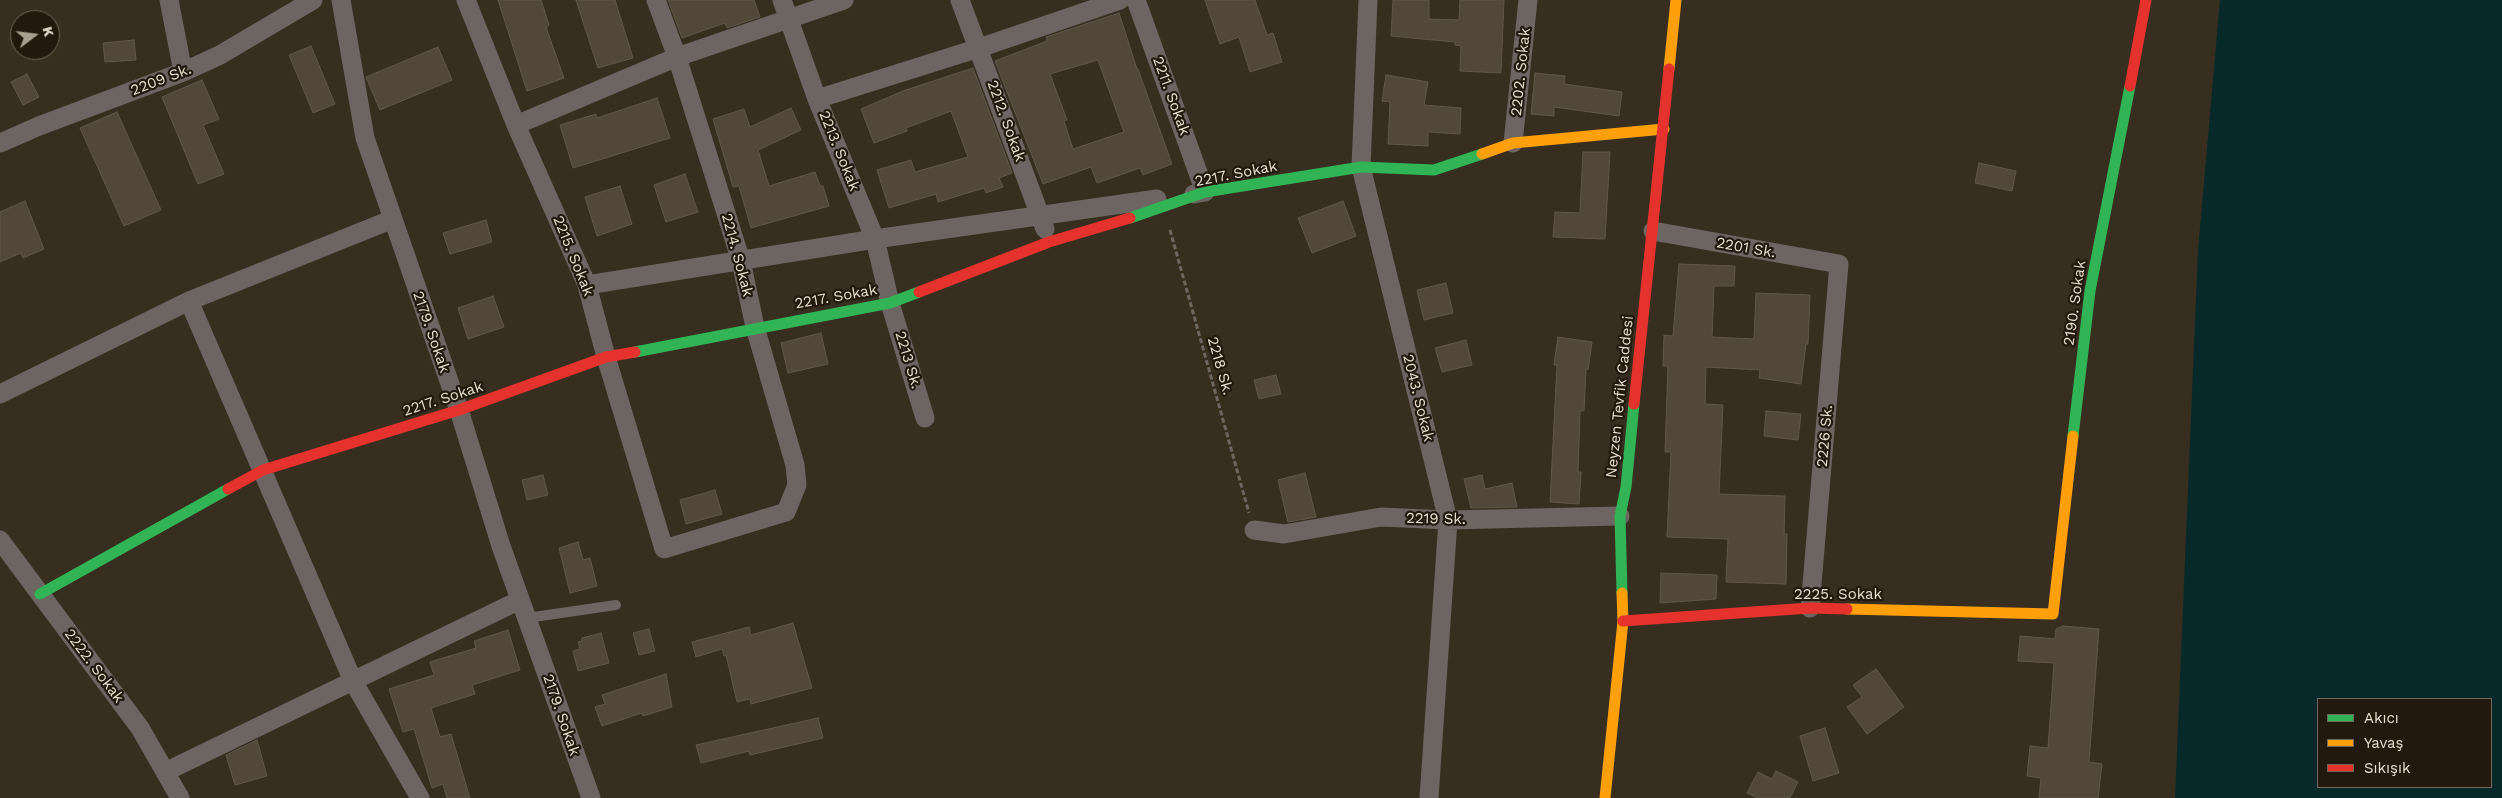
<!DOCTYPE html>
<meta charset="utf-8">
<style>
body{margin:0}
#map{position:relative;width:2502px;height:798px;overflow:hidden;background:#372e20;font-family:"Work Sans",sans-serif}
canvas{display:block}
.legend{position:absolute;left:2317px;top:698px;width:175px;height:90px;box-sizing:border-box;background:#21190e;border:1px solid #71675b;margin:0;padding:6px 9px;list-style:none;font-size:15px;color:#e8ddce}
.legend li{display:flex;align-items:center;gap:10px;height:25px}
.legend b{width:25px;border:1px solid #71675b}
.north{position:absolute;left:10px;top:10px;width:50px;height:50px;box-sizing:border-box;background:#21190e;border:1px solid #71675b;border-radius:50%;rotate:75deg;font-size:14px;font-weight:700;line-height:20px;text-align:center;color:#e8ddce}
.north::after{content:'';display:block;margin:auto;width:18px;height:22px;background:#aaa091;clip-path:polygon(50% 0,100% 100%,50% 72%,0 100%)}
</style>
<div id="map">
<canvas width="2502" height="798"></canvas>
<ul class="legend">
<li><b style="height:6px;background:#30b455"></b>Akıcı</li>
<li><b style="height:6px;background:#ff9f0a"></b>Yavaş</li>
<li><b style="height:6px;background:#e5322d"></b>Sıkışık</li>
</ul>
<div class="north">K</div>
</div>
<script>
const context = document.querySelector('canvas').getContext('2d');
context.lineJoin = 'round';
function paint(path, color) { context.fillStyle = color; context.fill(path, 'evenodd'); }
const shape = rows => new Path2D(rows.map(r => 'M' + r).join(''));
function strokePath(path, color, width, dash) { context.strokeStyle = color; context.lineWidth = width; context.lineCap = dash ? 'butt' : 'round'; context.setLineDash(dash || []); context.stroke(path); }
function label(font, color, halo, rows, align = 'center') {
  context.font = font + ' "Work Sans",sans-serif'; context.lineWidth = 4.5; context.setLineDash([]); context.textBaseline = 'middle'; context.strokeStyle = halo; context.fillStyle = color; for (const [text, x, y, turn = 0] of rows) {
    context.save(); context.translate(x, y); context.rotate((+turn || 0) * Math.PI / 180); context.textAlign = isNaN(turn) ? turn : align; if (halo) context.strokeText(text, 0, 0); context.fillText(text, 0, 0); context.restore();
  }
}
paint(shape([
 [2220,0,2502,0,2502,798,2175,798,2198,251],
 [2318,699,2491,699,2491,787,2318,787]
]), '#07292a');
const building = shape([
 [498,0,541,0,549,25,546,27,564,78,527,91,498,0],
 [576,0,615,0,633,58,598,68,576,0],
 [668,0,754,0,760,17,727,28,725,23,682,38,668,0],
 [1205,0,1255,0,1267,35,1273,33,1282,62,1250,72,1239,37,1220,44,1205,0],
 [1393,0,1429,0,1429,19,1459,20,1460,0,1504,0,1501,73,1460,71,1461,46,1455,45,1455,42,1391,36,1393,0],
 [1119,13,1137,69,1138,69,1172,164,1143,175,1140,168,1097,183,1091,167,1043,184,995,61,1047,41,1046,37,1119,13],
 [1098,60,1124,132,1073,149,1064,121,1067,120,1050,74,1098,60],
 [134,40,136,60,105,62,103,43,134,40],
 [311,46,335,104,313,113,289,55,311,46],
 [438,47,452,80,380,110,366,77,438,47],
 [973,68,1012,173,999,178,1003,187,986,193,984,188,938,202,936,194,889,208,877,170,911,160,915,172,968,157,951,111,906,128,907,131,874,143,861,109,903,91,973,68],
 [1535,73,1565,76,1564,84,1622,92,1619,116,1554,107,1554,116,1531,114,1535,73],
 [27,74,39,97,23,105,11,82,27,74],
 [1386,75,1428,82,1424,105,1461,108,1460,134,1428,132,1428,146,1388,144,1390,102,1382,101,1386,75],
 [202,80,219,119,203,125,224,174,198,184,162,97,202,80],
 [657,98,670,138,573,168,560,125,596,114,597,118,657,98],
 [791,108,801,130,758,150,769,186,815,172,820,186,823,186,829,206,751,228,739,186,733,187,713,119,744,109,750,127,791,108],
 [117,112,161,210,124,226,80,128,117,112],
 [1583,152,1610,152,1605,239,1553,237,1555,212,1580,213,1583,152],
 [1979,163,2016,171,2012,191,1975,183,1979,163],
 [685,174,698,212,666,222,654,185,685,174],
 [620,186,632,224,597,236,585,197,620,186],
 [25,201,44,249,23,258,21,253,0,262,0,212,25,201],
 [1343,201,1356,236,1312,253,1298,218,1343,201],
 [486,220,492,242,450,254,443,233,486,220],
 [1679,264,1735,266,1734,286,1714,286,1712,337,1754,339,1756,293,1810,295,1808,344,1806,344,1801,384,1759,378,1760,370,1706,367,1705,404,1723,405,1719,494,1785,496,1784,534,1787,534,1786,584,1726,582,1728,539,1667,537,1671,452,1665,452,1668,366,1663,366,1664,335,1673,336,1679,264],
 [1446,283,1453,313,1424,320,1417,290,1446,283],
 [493,296,504,327,468,339,458,308,493,296],
 [821,333,828,364,788,373,781,343,821,333],
 [1558,337,1592,342,1588,370,1586,369,1584,411,1580,411,1578,472,1581,472,1579,504,1550,502,1557,365,1554,365,1558,337],
 [1466,340,1472,365,1442,372,1435,348,1466,340],
 [1276,375,1281,394,1259,399,1254,380,1276,375],
 [1766,411,1801,414,1798,440,1764,436,1766,411],
 [1305,473,1316,517,1288,522,1278,480,1305,473],
 [543,475,548,495,527,500,522,480,543,475],
 [1482,475,1485,489,1512,483,1517,507,1471,508,1464,479,1482,475],
 [715,490,722,514,686,524,680,500,715,490],
 [578,542,583,560,590,558,597,586,570,593,559,548,578,542],
 [1661,573,1717,575,1716,599,1660,603,1661,573],
 [793,623,812,688,751,704,750,699,737,702,726,655,724,656,722,649,696,657,692,642,749,627,751,635,793,623],
 [2063,626,2099,629,2089,762,2102,764,2098,798,2039,798,2041,778,2027,776,2030,746,2048,748,2054,663,2018,661,2020,636,2055,639,2056,629,2063,626],
 [649,629,655,651,639,655,633,633,649,629],
 [508,630,520,670,472,685,475,694,431,708,440,737,451,734,470,798,447,798,443,784,432,788,414,729,403,732,389,689,434,675,430,662,476,648,474,641,508,630],
 [601,633,609,663,578,671,573,651,580,649,578,642,582,641,582,638,601,633],
 [1876,669,1904,707,1867,734,1847,707,1862,697,1853,685,1876,669],
 [666,674,672,707,643,716,642,713,602,726,595,707,605,704,602,695,666,674],
 [818,718,823,738,750,755,749,751,701,763,696,745,818,718],
 [1825,728,1839,773,1813,781,1800,736,1825,728],
 [257,740,267,776,235,785,226,755,257,740],
 [1776,771,1798,782,1790,798,1758,798,1747,793,1758,772,1772,779,1776,771]
]);
paint(building, '#524739');
strokePath(building, '#60574c', 1);
strokePath(shape([
 [1170,230,1249,513]
]), '#6d6761', 3, [5, 2.5]);
strokePath(shape([
 [527,618,616,605]
]), '#6d6561', 10);
strokePath(shape([
 [169,0,183,72],
 [341,0,365,138,459,410,501,546,591,798],
 [466,0,516,125,587,285,606,357,664,549,786,512,797,485,795,465,755,327,741,261,677,57,656,0],
 [782,0,817,99,875,239,890,303,925,418],
 [960,0,1045,229],
 [1136,0,1205,192,1194,194],
 [1368,0,1361,167,1448,520,1429,798],
 [817,99,979,48,1120,0],
 [516,125,677,57,844,0],
 [0,143,39,126,183,72,220,55,313,0],
 [1513,143,1528,0],
 [1653,231,1839,264,1810,608],
 [587,285,875,239,1157,199],
 [189,301,393,219],
 [0,394,189,301,353,681,420,798],
 [1254,530,1284,534,1381,517,1448,520,1620,516],
 [0,540,140,728,180,798],
 [165,772,520,600]
]), '#6d6561', 19);
strokePath(shape([
 [1130,218,1205,192,1361,167,1434,170,1482,154],
 [635,352,890,303,919,292],
 [2073,436,2090,291,2130,86],
 [1622,593,1620,516,1626,487,1634,404],
 [40,594,228,489]
]), '#30b455', 11);
strokePath(shape([
 [1669,69,1676,0],
 [1482,154,1513,143,1664,129],
 [1847,609,2053,614,2073,436],
 [1605,798,1623,621,1622,593]
]), '#ff9f0a', 11);
strokePath(shape([
 [2130,86,2146,0],
 [919,292,1049,242,1130,218],
 [1634,404,1669,69],
 [228,489,263,470,459,410,606,357,635,352],
 [1623,621,1810,608,1847,609]
]), '#e5322d', 11);
label('15px', '#e8ddce', '#21190e', [
 ["2202. Sokak",1521,72,-84],
 ["2209 Sk.",161,80,-21],
 ["2211. Sokak",1171,96,70],
 ["2212. Sokak",1006,121,70],
 ["2213. Sokak",839,151,68],
 ["2217. Sokak",1236,174,-11],
 ["2201 Sk.",1746,248,10],
 ["2214. Sokak",737,255,75],
 ["2215. Sokak",573,256,68],
 ["2217. Sokak",836,297,-10],
 ["2190. Sokak",2075,303,-82],
 ["2179. Sokak",431,332,71],
 ["2213 Sk.",908,360,73],
 ["2218 Sk.",1220,366,74],
 ["Neyzen Tevfik Caddesi",1620,397,-84],
 ["2043. Sokak",1418,398,76],
 ["2217. Sokak",443,399,-18],
 ["2226 Sk.",1825,436,-85],
 ["2219 Sk.",1436,519,1],
 ["2225. Sokak",1838,595],
 ["2222. Sokak",94,666,53],
 ["2179. Sokak",561,715,71]
]);
</script>
